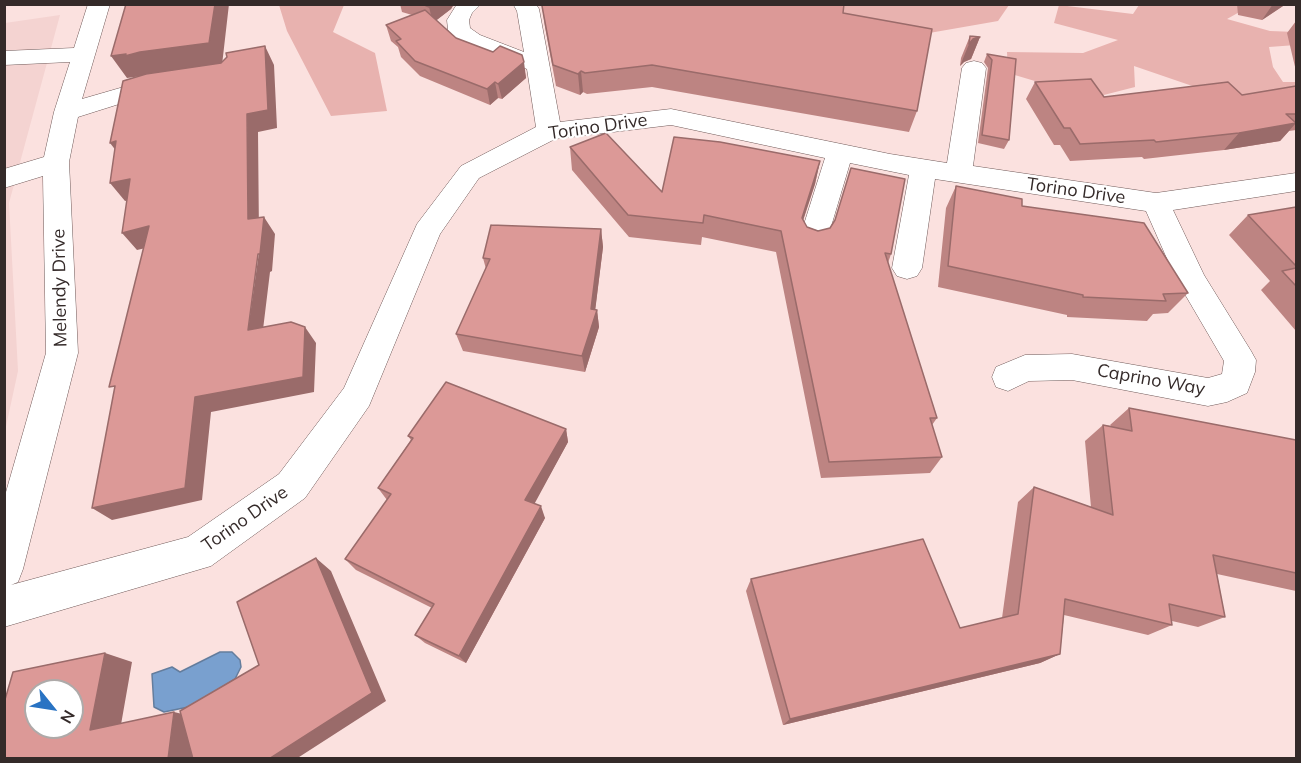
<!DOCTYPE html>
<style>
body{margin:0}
#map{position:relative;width:1301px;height:763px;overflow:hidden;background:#fbe1df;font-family:Mulish,sans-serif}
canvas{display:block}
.frame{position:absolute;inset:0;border:6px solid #342a29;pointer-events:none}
.north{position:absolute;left:24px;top:679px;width:60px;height:60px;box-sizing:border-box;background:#fff;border:2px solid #aeaaa9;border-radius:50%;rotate:120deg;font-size:16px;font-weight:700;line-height:24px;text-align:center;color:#342a29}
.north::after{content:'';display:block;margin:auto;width:21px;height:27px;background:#2973c3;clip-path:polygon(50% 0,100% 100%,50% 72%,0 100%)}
</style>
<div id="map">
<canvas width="1301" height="763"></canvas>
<div class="frame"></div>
<div class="north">N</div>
</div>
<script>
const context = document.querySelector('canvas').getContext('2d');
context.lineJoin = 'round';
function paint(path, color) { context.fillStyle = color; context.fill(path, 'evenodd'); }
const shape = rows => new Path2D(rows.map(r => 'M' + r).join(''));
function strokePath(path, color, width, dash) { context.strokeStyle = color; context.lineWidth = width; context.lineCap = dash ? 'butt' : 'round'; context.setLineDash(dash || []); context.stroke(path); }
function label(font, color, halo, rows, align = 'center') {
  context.font = font + ' Mulish,sans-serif'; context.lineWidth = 4.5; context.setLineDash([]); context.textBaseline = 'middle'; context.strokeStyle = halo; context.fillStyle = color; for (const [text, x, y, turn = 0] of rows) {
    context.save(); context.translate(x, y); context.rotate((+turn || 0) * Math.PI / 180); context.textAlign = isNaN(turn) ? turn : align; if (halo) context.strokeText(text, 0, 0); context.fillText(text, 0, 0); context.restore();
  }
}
paint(shape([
 [60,15,9,203,18,371,5,431,5,23]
]), '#f4d3d1');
paint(shape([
 [812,4,1009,5,998,21,912,36],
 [279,5,344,5,333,32,375,53,387,111,331,116,287,31],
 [1059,5,1133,14,1139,5,1252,5,1227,19,1270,31,1296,32,1296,45,1269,47,1273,67,1283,82,1296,82,1296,117,1204,90,1134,66,1135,87,1092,98,1008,73,1007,52,1083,53,1118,40,1054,23]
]), '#e8b2af');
const water = shape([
 [220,652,232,652,240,660,241,667,235,679,193,706,164,712,154,707,152,674,172,667,180,672,220,652]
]);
paint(water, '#79a0cf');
strokePath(water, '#647d9d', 1.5);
const minor = shape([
 [88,4,110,4,82,99,165,75,173,77,177,82,173,87,78,117,69,162,78,353,23,569,18,582,11,585,188,537,279,474,344,388,417,224,461,166,536,127,527,69,464,45,451,35,448,30,447,20,457,4,481,4,472,13,469,20,470,28,480,35,524,52,517,11,513,4,536,4,539,9,560,122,671,109,890,154,947,163,962,68,966,63,974,61,982,63,986,68,973,166,1156,193,1296,173,1296,191,1173,210,1204,275,1251,351,1256,360,1255,372,1247,393,1227,402,1208,406,1072,380,1029,381,1008,391,996,387,992,377,996,367,1025,355,1072,354,1208,378,1222,374,1224,361,1176,279,1146,211,935,179,922,268,917,276,907,279,897,276,892,268,909,175,850,163,827,240,823,247,813,250,803,247,799,240,825,158,671,125,555,139,479,178,440,234,369,406,305,498,211,566,4,627,4,499,46,353,43,176,4,188,4,169,44,157,54,112,70,62,4,65,4,51,74,48,88,4]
]);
strokePath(minor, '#705a59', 1);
paint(minor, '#fff');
paint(shape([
 [400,4,454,4,451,9,436,20,456,38,493,52,522,55,526,78,502,99,498,98,490,105,420,76,401,57,398,47,391,41,386,25,412,15,402,12],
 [1237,4,1286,4,1262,20,1238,15],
 [542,6,843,13,917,111,909,132,652,87,587,94,583,92,580,95,556,86,545,27],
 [1296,21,1296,71,1287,33],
 [970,36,980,37,971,59,964,62,960,66,961,58],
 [987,54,1016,59,1009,140,1004,149,978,143,988,68,984,62],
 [1035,82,1104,97,1242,95,1296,86,1296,130,1289,131,1280,141,1224,150,1144,159,1142,157,1070,161,1060,145,1054,145,1026,99],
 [570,147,662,192,820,161,815,184,803,220,807,227,891,254,888,263,937,418,932,425,942,457,930,473,821,478,776,252,702,237,701,245,629,237,572,170],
 [956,186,1022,206,1188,293,1168,313,1153,314,1147,321,1067,317,1067,315,938,287,946,208],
 [1296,207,1296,331,1261,290,1270,281,1229,235,1248,215],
 [601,229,603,247,595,310,597,310,599,327,585,372,463,351,456,334,486,269,483,258],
 [1129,408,1296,440,1296,591,1217,574,1225,617,1198,627,1172,621,1172,625,1148,635,1064,615,1060,654,1040,663,783,725,746,591,751,579,960,628,1002,618,1018,502,1034,487,1091,507,1085,441,1103,425,1111,426,1110,425],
 [566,429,568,442,534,503,545,518,466,663,425,643,415,635,432,608,356,570,345,559,387,500,378,488,411,440,408,436]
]), '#bd8482');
paint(shape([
 [215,4,229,4,222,65,127,78,111,56],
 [432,4,454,4,451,9,433,23,429,7],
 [1273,4,1286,4,1262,20],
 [980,37,971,59,964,62,960,66,969,44,973,39],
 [265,46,274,65,277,128,258,132,259,237,248,219,247,114],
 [524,62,526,78,502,99,498,84],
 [581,71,583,92,580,95,578,74],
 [495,82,498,98,490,105,487,89],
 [1296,123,1280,141,1224,150,1239,133],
 [116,141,124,161,110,143],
 [820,161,815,184,797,239,802,218],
 [130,179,144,197,125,201,110,183],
 [264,217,275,234,272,271,270,272,261,346,248,330],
 [149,226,163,244,137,250,122,233],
 [601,229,603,247,594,320,597,310,599,327,585,372,582,356,591,309],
 [305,327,316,343,314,392,211,412,202,500,112,520,92,508,195,397],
 [566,429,568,442,530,512,525,500],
 [541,506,545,518,466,663,459,656],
 [316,558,331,571,386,701,296,759,269,759],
 [105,653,132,662,119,736,90,730],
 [1060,654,1040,663,783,725,790,719],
 [174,712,199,718,194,759,168,759]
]), '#9a6b6a');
const building = shape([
 [126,4,215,4,209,43,140,52,125,56,126,54,111,56,126,4],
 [422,4,432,4,429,7,422,4],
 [544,4,844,4,843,13,932,29,917,111,652,65,585,73,581,71,578,74,553,65,542,6,544,4],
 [425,10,456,38,493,52,500,46,522,55,524,62,498,84,495,82,487,89,415,61,396,41,401,39,386,25,425,10],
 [970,36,980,37,973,39,969,44,970,36],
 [265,46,268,110,247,114,248,219,264,217,260,254,258,254,248,330,291,322,305,327,303,377,195,397,185,488,92,508,115,386,109,387,149,226,122,233,130,179,110,183,116,141,110,143,123,81,146,74,221,63,227,57,226,53,265,46],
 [987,54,1016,59,1009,140,982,135,992,60,987,54],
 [1091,79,1104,97,1228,82,1242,95,1296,86,1296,114,1286,114,1296,123,1239,133,1156,142,1154,140,1080,144,1070,128,1064,128,1035,82,1091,79],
 [606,133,662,192,674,137,720,142,820,161,802,218,807,227,818,231,830,228,835,220,851,168,905,179,891,254,885,253,937,418,930,418,942,457,829,462,781,231,704,215,703,223,628,215,570,147,606,133],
 [956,186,1022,199,1022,206,1144,223,1188,293,1163,294,1166,301,1083,297,1083,295,948,266,956,186],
 [1296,207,1296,266,1248,215,1296,207],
 [491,225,601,229,591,309,597,310,582,356,456,334,490,259,483,258,491,225],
 [1296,268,1296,286,1282,271,1296,268],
 [446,382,566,429,525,500,541,506,459,656,415,635,434,604,345,559,391,494,378,488,413,438,408,436,446,382],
 [1129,408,1296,440,1296,573,1213,555,1225,617,1169,604,1172,625,1065,599,1060,654,790,719,751,579,923,539,960,628,1018,614,1034,487,1113,515,1103,425,1132,431,1129,408],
 [316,558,372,693,269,759,193,759,180,711,259,665,237,602,316,558],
 [105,653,90,730,174,712,168,759,4,759,4,703,13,672,105,653],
 [36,691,72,691,72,727,36,727,36,691]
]);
paint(building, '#dc9997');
strokePath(building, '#9a6b6a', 1.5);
label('18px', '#342a29', '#fff', [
 ["Torino Drive",598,127,-8],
 ["Torino Drive",1076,191,8],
 ["Melendy Drive",60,288,-91],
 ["Caprino Way",1151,380,10],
 ["Torino Drive",245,519,-35]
]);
</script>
